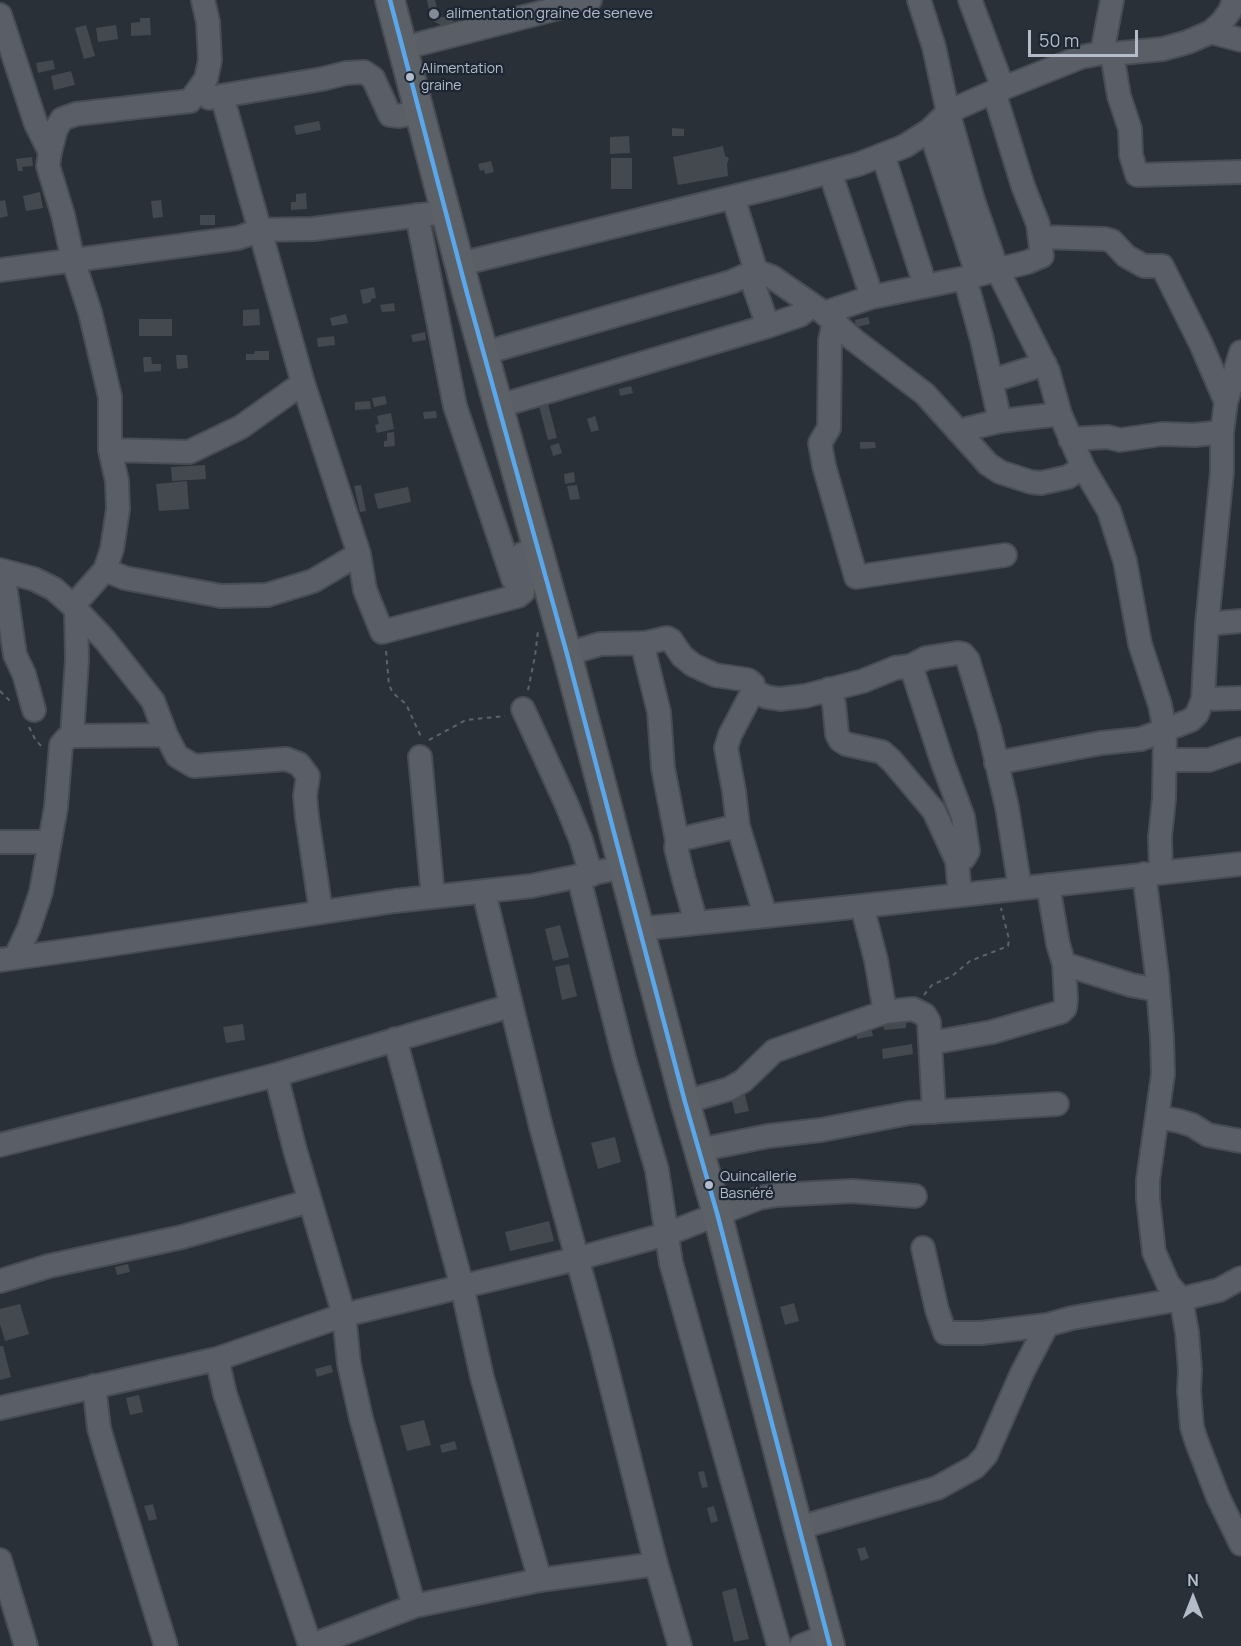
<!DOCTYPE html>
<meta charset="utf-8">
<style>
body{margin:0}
#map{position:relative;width:1241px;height:1646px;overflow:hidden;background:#2a3038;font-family:Manrope,sans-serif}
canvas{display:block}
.north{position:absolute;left:1163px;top:1568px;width:60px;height:60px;-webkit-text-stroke:4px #1d2633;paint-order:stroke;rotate:0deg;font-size:16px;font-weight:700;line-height:24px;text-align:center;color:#b4bcc9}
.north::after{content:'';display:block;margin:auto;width:21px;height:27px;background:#b4bcc9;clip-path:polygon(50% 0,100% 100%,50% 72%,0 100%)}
.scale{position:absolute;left:1028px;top:30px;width:110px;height:27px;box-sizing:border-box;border:3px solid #b4bcc9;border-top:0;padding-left:8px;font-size:18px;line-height:21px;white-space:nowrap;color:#b4bcc9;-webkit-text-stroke:4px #1d2633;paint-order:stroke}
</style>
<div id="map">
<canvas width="1241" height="1646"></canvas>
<div class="north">N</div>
<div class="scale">50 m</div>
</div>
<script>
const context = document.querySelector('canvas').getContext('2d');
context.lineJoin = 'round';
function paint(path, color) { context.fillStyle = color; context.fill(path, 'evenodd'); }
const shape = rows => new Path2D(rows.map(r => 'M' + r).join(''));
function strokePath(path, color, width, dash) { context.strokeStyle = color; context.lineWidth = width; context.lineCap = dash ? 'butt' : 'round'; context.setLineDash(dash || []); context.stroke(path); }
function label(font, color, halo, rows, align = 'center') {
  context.font = font + ' Manrope,sans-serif'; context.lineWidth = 4.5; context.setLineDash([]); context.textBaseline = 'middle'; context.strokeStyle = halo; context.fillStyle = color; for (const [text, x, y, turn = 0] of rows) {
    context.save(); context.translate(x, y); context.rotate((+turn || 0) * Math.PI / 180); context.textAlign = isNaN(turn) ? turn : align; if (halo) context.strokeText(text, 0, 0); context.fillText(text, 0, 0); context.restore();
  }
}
paint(shape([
 [427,0,435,0,439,17,453,16,454,25,445,27,431,20],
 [140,18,150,18,151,35,131,36,131,23,140,22],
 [86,25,95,56,84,59,75,28],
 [116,25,118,39,98,42,96,28],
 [53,60,55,69,38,73,36,63],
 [71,71,75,85,54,90,51,76],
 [319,121,321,130,296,135,294,126],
 [672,128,684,129,684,136,672,136],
 [629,136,630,153,610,154,610,137],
 [723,146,725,156,729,158,727,164,728,176,678,185,673,157],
 [32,157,33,166,22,167,23,171,18,171,16,159],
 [611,158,632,158,632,189,611,189],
 [491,161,494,172,485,174,484,170,480,171,478,164],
 [40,192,43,208,26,211,23,196],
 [306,193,307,209,291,210,291,202,296,202,296,194],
 [5,200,8,216,0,218,0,201],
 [161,200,163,217,153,218,151,201],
 [200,215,215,215,215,225,200,225],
 [374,287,376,298,371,299,371,302,363,304,360,290],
 [394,303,395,311,382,312,380,305],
 [259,309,260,325,243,326,243,310],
 [346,314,348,323,332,326,330,318],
 [868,317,870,324,856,327,855,320],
 [139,319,172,319,172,336,139,336],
 [425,332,426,340,413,342,411,335],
 [334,336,335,345,318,347,317,338],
 [255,351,269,351,269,360,246,360,246,354,254,354],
 [176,355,187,355,188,368,177,369],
 [143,357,151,357,152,364,161,364,161,371,144,372],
 [631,386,633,393,620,396,619,389],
 [385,396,387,404,374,407,372,398],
 [547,400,557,438,548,440,538,402],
 [370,401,371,409,355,410,355,402],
 [436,411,437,418,424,419,423,412],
 [391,413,394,429,377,433,375,425,379,424,377,416],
 [595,416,599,430,591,432,587,419],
 [394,432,395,446,384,447,384,441,387,441,387,433],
 [860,442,875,442,876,448,860,449],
 [559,443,562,453,553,456,550,446],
 [205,465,206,479,172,481,171,467],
 [574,472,575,482,565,484,564,474],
 [187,481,189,509,159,511,156,484],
 [361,485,366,511,360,512,354,486],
 [577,485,580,499,570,500,567,486],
 [408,487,411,502,378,509,374,494],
 [560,925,569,957,553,961,545,929],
 [569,964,577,996,562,1000,555,967],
 [906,1021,906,1028,884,1030,883,1023],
 [243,1024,245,1040,226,1043,223,1027],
 [871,1028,873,1036,857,1039,856,1031],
 [912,1044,913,1054,883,1059,882,1049],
 [745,1095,749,1111,735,1114,731,1098],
 [615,1137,621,1162,598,1169,591,1143],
 [549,1221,554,1241,510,1251,505,1232],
 [128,1264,130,1272,117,1275,115,1267],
 [794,1303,799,1321,785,1325,780,1307],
 [20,1304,29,1334,5,1341,0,1324,0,1309],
 [0,1346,3,1346,11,1377,0,1380],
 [331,1365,333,1372,317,1377,315,1369],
 [139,1395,143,1412,130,1415,126,1398],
 [424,1420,431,1445,407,1451,400,1426],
 [455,1441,457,1449,442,1453,440,1445],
 [704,1471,708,1487,702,1488,698,1472],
 [153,1504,157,1519,149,1521,144,1506],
 [714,1506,718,1521,711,1523,707,1508],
 [865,1547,869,1558,861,1561,857,1549],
 [736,1588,749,1639,734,1642,722,1592]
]), '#444950');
const minor = shape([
 [919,0,934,47,948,112,973,200,997,269,1048,371,1060,414,1083,467,1109,511,1125,561,1140,644,1160,705,1165,731,1164,799,1160,837,1161,871],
 [970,0,1003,88],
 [0,15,36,124,50,152],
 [1211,32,1241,40],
 [403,48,590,0],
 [1102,53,1112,0],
 [1112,54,1119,96,1130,129,1131,155,1137,175,1241,172],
 [222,96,303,383,359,554,365,590,382,632,518,596,523,592,523,587,517,558,522,554,538,549],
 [209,98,322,79,346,73,364,72,373,78,390,115,400,116,419,111],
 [930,130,977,274],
 [883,155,925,285],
 [830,172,872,297],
 [733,197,756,271,772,277,824,313,854,340,925,394,988,464,1000,472,1031,482,1041,483,1068,477,1083,467],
 [417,215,455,406,513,579],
 [1040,237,1105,239,1112,241,1126,256,1144,266,1162,266,1201,344,1226,402],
 [460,264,786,184,859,164,905,146,930,130,948,112,986,95,1081,57,1102,53,1112,54,1163,49,1188,42,1211,32,1221,23,1230,11,1234,0],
 [0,270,238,238,260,230,313,229,445,212],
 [750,275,768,326],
 [965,278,982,340,1000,421],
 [824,313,872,297,965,278,1028,262,1042,256,1038,224,1023,186,994,92],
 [834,322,830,341,829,428,820,443,824,466,856,577,1005,555],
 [484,353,731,282,756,271],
 [991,381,1045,364],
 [499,406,768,326,800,315,812,306],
 [958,431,1000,421,1060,414],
 [1070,439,1108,437,1120,440,1162,434,1195,435,1222,432],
 [110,450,189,452,241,427,303,383],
 [0,570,34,579,54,589,73,606,105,640,153,701,166,735,177,756,194,766,286,759,299,764,308,776,305,796,307,817,321,912],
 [105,570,125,578,221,596,267,595,313,581,359,554],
 [3,571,15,655,24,674,34,710],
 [73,606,105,570,112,549,118,509,117,481,110,450,110,397,90,312,73,260,63,215,48,166,50,152,56,129,62,119,76,114,190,101,206,79,210,60,208,22,203,0],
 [1207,624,1241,621],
 [642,643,659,712,663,768,677,840],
 [567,654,600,644,646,643,667,638,671,640,682,656,693,665,715,675,748,680,753,684,753,691,767,697,780,699,805,696,863,681,895,668,911,666,926,658,958,653,963,654,968,660,989,729,1007,807,1020,888],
 [911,666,942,761,963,817,968,851,964,858,957,861],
 [829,689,834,704,837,734,840,740,846,744,882,752,892,761,934,811,957,861,960,895],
 [753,691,730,735,726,748,734,791,738,826,765,914],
 [1203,699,1241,698],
 [523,709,566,803,581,840,591,875],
 [72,736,77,659,76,609],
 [420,757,433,896],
 [1166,760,1209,760,1241,749],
 [996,763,1101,743,1141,739,1191,720,1197,714,1203,699,1207,624,1222,472,1222,432,1226,402,1241,352],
 [0,842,50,842],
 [1144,874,1157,975,1162,1038,1163,1074,1148,1180,1148,1199,1154,1252,1168,1284,1181,1299,1187,1332,1190,1370,1189,1391,1192,1427,1196,1440,1218,1497,1241,1544],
 [579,878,624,1058,657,1170,671,1263,779,1646],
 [1048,885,1058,944,1064,964,1131,985,1158,990],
 [484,893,541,1127,601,1345,656,1564,680,1646],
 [862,906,876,960,885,1012],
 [696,922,684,880,676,848,677,840,738,826],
 [639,929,862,906,1241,864],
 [15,958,29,928,41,892,56,807,61,745,66,739,72,736,166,735],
 [0,960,93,947,395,901,531,886,623,867],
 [395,1039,462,1286,482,1377,540,1580],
 [931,1043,992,1032,1061,1012,1065,1008,1066,1000,1064,964],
 [685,1102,729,1089,743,1081,774,1051,885,1012,913,1009,925,1015,929,1022,934,1112],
 [1158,1117,1179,1121,1192,1125,1208,1135,1241,1141],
 [0,1145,276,1075],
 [699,1150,768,1136,821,1130,909,1113,1057,1104],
 [923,1248,937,1310,945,1333,981,1333,1047,1325],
 [0,1281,49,1266,182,1237,310,1201],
 [94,1386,99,1428,105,1449,166,1646],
 [0,1408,217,1359],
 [798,1528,937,1488,975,1467,986,1455,1022,1373,1047,1325,1072,1318,1181,1299,1219,1290,1241,1278],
 [0,1560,26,1646],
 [414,1606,361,1418,349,1364,344,1315,295,1150,276,1075,510,1006],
 [310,1645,225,1394,217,1359,344,1315,576,1259,667,1234,759,1198,777,1195,852,1191,915,1196],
 [310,1646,414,1606,540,1580,656,1564],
 [801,1646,828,1635]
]);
const major = shape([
 [390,0,467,293,567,654,685,1102,717,1213,798,1528,830,1646]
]);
strokePath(minor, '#484c53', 26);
strokePath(major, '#484c55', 32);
strokePath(shape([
 [386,651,389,685,393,693,406,704,422,739],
 [528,690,535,656,538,631],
 [0,691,12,703],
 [29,727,35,739,42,747],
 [429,740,466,720,505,716],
 [924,995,932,985,952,976,970,961,1008,946,1009,939,1001,908]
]), '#5d636a', 2, [4.5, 4.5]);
strokePath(minor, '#5a5e66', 22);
strokePath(major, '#5c6168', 28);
strokePath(shape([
 [390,0,467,293,567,654,685,1102,717,1213,830,1646]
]), '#5aa8eb', 4.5);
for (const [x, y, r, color] of [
 [434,14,6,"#848b96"],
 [410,77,5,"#b4bcc9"],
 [709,1185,5,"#b4bcc9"]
]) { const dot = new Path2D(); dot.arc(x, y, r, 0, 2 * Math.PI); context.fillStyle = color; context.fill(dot); strokePath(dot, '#1d2633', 2); }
label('14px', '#b4bcc9', '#1d2633', [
 ["Alimentation",421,69],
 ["graine",421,86],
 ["Quincallerie",720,1177],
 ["Basnéré",720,1194]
], 'left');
label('15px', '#b4bcc9', '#1d2633', [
 ["alimentation graine de seneve",446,14]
], 'left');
</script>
